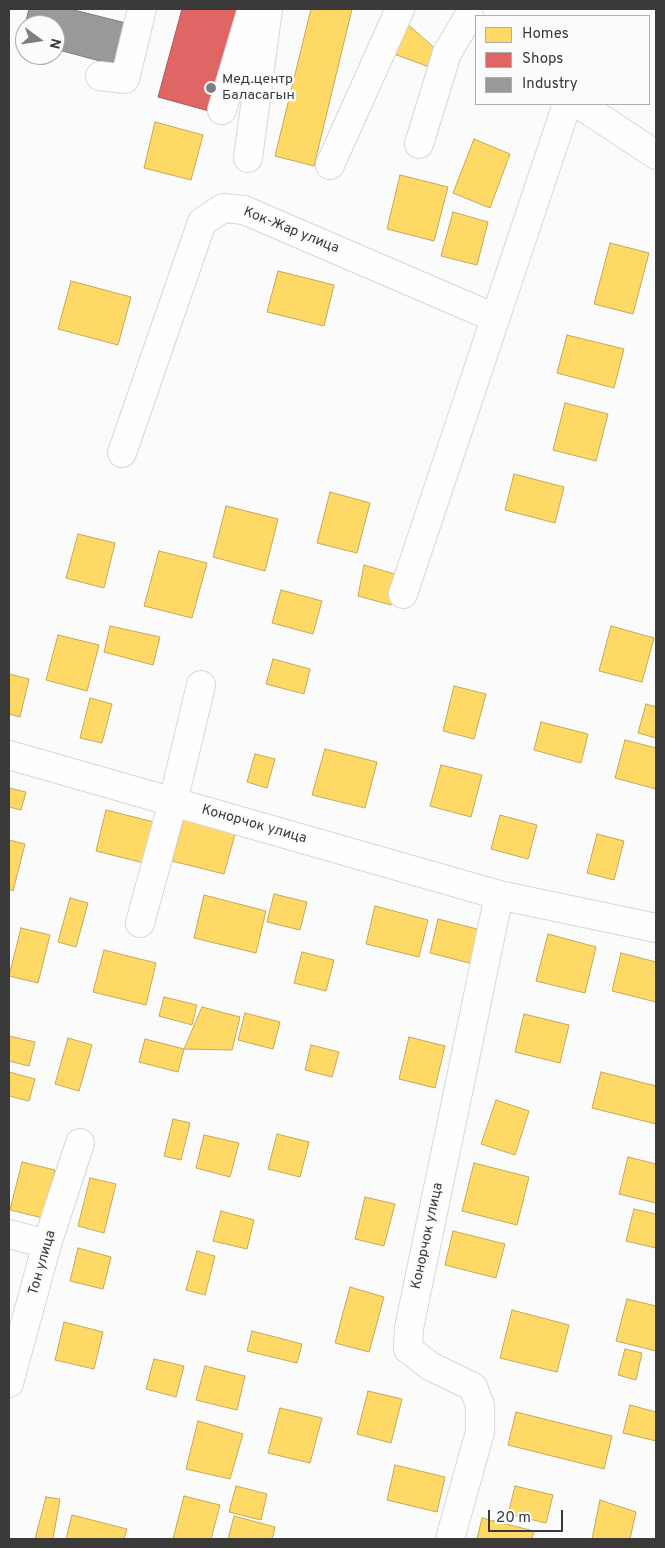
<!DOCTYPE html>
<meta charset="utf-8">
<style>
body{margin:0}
#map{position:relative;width:665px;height:1548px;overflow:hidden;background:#fbfbfc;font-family:Overpass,sans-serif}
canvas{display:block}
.frame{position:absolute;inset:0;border:10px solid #3a3a3b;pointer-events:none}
.legend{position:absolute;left:475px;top:15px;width:175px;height:90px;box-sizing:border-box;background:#fafbfd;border:1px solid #adaeaf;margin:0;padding:6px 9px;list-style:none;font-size:15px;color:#3a3a3b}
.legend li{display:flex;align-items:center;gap:10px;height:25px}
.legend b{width:25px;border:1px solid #adaeaf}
.north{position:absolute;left:15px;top:15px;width:50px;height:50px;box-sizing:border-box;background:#fafbfd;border:1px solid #adaeaf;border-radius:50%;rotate:104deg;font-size:14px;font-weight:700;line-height:20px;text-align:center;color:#3a3a3b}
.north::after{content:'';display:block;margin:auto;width:18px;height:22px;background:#7e7e7f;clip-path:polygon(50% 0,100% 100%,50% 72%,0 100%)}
.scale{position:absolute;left:488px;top:1510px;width:75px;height:22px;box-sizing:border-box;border:2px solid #3a3a3b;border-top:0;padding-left:6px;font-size:15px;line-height:18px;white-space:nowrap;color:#3a3a3b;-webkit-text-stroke:4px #fafbfd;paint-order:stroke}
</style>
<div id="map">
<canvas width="665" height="1548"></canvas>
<div class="frame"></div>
<ul class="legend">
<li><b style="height:14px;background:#ffd966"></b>Homes</li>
<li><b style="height:14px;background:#e06666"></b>Shops</li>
<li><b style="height:14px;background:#999"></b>Industry</li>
</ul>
<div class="north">N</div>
<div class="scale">20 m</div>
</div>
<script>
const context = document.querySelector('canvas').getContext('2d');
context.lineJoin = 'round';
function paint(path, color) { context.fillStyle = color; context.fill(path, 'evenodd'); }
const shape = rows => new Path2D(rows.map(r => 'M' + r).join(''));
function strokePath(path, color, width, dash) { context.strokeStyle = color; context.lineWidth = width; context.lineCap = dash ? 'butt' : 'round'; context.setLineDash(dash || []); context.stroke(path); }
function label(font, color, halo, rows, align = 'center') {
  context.font = font + ' Overpass,sans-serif'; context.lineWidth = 5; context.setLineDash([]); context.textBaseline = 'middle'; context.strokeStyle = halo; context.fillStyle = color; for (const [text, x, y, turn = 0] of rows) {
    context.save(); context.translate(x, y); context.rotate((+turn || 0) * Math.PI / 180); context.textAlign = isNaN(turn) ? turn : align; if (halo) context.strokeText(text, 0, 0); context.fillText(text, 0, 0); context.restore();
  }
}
const homes = shape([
 [311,9,352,9,314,166,275,156,311,9],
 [406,23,444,56,435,69,394,54,406,23],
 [155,122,203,135,191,180,144,168,155,122],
 [474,139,510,154,490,208,453,193,474,139],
 [400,175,448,187,434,241,387,229,400,175],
 [453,212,488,222,477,265,441,256,453,212],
 [610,243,649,253,633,314,594,304,610,243],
 [278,271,334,285,324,326,267,312,278,271],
 [71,281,131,297,118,345,58,329,71,281],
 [567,335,624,349,614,388,557,373,567,335],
 [565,403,608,414,596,461,553,450,565,403],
 [514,474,564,487,555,523,505,510,514,474],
 [330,492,370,503,357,553,317,543,330,492],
 [226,506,278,519,265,571,213,557,226,506],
 [78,534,115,543,104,588,66,578,78,534],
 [159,551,207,563,192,618,144,606,159,551],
 [364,565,398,575,391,605,358,596,364,565],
 [281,590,322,601,313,634,272,623,281,590],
 [110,626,160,637,153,665,104,652,110,626],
 [611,626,654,638,642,682,599,671,611,626],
 [58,635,99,645,87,691,46,680,58,635],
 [273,659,310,669,304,694,266,684,273,659],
 [9,674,29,679,20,717,9,714,9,674],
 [454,686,486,694,474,739,443,731,454,686],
 [90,698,112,704,102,743,80,738,90,698],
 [646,704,656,707,656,738,638,733,646,704],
 [541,722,588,734,581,763,534,750,541,722],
 [625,740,656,748,656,789,615,778,625,740],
 [325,749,377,762,365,808,312,795,325,749],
 [255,754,275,759,267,788,247,782,255,754],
 [441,765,482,775,471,817,430,806,441,765],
 [9,788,26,792,21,810,9,807,9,788],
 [106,810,158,823,148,864,96,851,106,810],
 [185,814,237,827,224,874,172,861,185,814],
 [500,815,537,825,528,859,491,849,500,815],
 [597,834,624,841,614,880,587,873,597,834],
 [9,840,25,844,13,891,9,889,9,840],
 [274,894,307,902,300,930,267,922,274,894],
 [204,895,266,911,256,953,194,938,204,895],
 [70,898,88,903,76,947,58,942,70,898],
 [375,906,428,920,419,957,366,944,375,906],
 [438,919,485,931,477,965,430,953,438,919],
 [21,928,50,935,38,983,9,976,21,928],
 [548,934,596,947,585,993,536,981,548,934],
 [104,950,156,963,146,1005,93,992,104,950],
 [302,952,334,960,326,991,294,983,302,952],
 [621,953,656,962,656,1002,612,991,621,953],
 [164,997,197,1005,192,1025,159,1016,164,997],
 [202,1007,240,1017,232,1050,184,1049,202,1007],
 [245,1013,280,1022,273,1049,238,1040,245,1013],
 [524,1014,569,1025,560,1063,515,1052,524,1014],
 [9,1036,35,1042,29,1066,9,1061,9,1036],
 [409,1037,445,1046,435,1088,399,1079,409,1037],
 [68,1038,92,1045,79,1091,55,1084,68,1038],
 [145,1039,184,1049,178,1072,139,1062,145,1039],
 [311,1045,339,1052,332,1077,305,1070,311,1045],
 [9,1072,35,1079,29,1101,9,1096,9,1072],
 [601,1072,656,1086,656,1124,592,1108,601,1072],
 [496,1100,529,1111,515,1155,481,1144,496,1100],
 [173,1119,190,1123,181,1160,164,1156,173,1119],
 [277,1134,309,1142,300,1177,268,1169,277,1134],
 [204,1135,239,1143,230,1177,196,1168,204,1135],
 [628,1157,656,1164,656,1203,619,1194,628,1157],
 [22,1162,55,1170,43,1218,10,1210,22,1162],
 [474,1163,529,1177,517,1225,462,1211,474,1163],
 [90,1178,116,1184,104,1233,78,1226,90,1178],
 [365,1197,395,1204,384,1246,355,1239,365,1197],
 [634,1209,656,1214,656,1248,626,1241,634,1209],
 [221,1211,254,1220,247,1249,213,1241,221,1211],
 [453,1231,505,1244,496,1278,445,1265,453,1231],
 [78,1248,111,1257,103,1289,70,1281,78,1248],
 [197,1251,215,1256,205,1295,186,1290,197,1251],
 [350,1287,384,1297,369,1352,335,1343,350,1287],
 [627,1299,656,1306,656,1351,616,1341,627,1299],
 [512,1310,569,1325,557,1372,500,1358,512,1310],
 [64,1322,103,1332,94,1369,55,1360,64,1322],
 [252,1331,302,1344,297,1363,247,1351,252,1331],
 [625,1349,642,1353,636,1380,618,1375,625,1349],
 [154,1359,184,1366,176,1397,146,1389,154,1359],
 [205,1366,245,1376,237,1410,196,1400,205,1366],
 [368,1391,402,1399,391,1443,357,1434,368,1391],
 [630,1405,656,1412,656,1441,623,1433,630,1405],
 [280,1408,322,1418,310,1463,268,1453,280,1408],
 [516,1412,612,1436,604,1469,508,1445,516,1412],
 [198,1421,243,1434,230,1479,186,1469,198,1421],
 [395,1465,445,1477,437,1512,387,1500,395,1465],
 [236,1486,267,1494,261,1520,229,1512,236,1486],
 [515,1486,553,1495,546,1523,508,1514,515,1486],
 [184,1496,220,1505,211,1539,173,1539,184,1496],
 [46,1497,60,1499,53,1539,35,1539,46,1497],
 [600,1500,636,1512,630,1539,592,1539,600,1500],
 [72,1515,127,1529,124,1539,66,1539,72,1515],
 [234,1516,275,1527,272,1539,228,1539,234,1516],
 [482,1518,534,1531,532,1539,477,1539,482,1518]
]);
paint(homes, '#ffd966');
strokePath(homes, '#c4a959', 1);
const shops = shape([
 [182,9,237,9,209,111,158,97,182,9]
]);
paint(shops, '#e06666');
strokePath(shops, '#ae5959', 1);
const industry = shape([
 [29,9,70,9,126,23,115,65,55,49,55,25,25,25,25,41,21,40,29,9]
]);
paint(industry, '#999');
strokePath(industry, '#7c7c7d', 1);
const minor = shape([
 [100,76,125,79,142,9],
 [579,104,656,155],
 [222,110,252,9],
 [419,144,447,53,469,16],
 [248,158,268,9],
 [330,165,400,9],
 [122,453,202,222,223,208,244,210,495,318],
 [403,594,567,104],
 [9,755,499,895,656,928],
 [140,923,173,802,201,685],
 [9,1234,47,1244],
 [9,1383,47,1244,80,1143],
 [450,1539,480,1432,480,1405,473,1387,430,1366,408,1349,409,1328,499,895]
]);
strokePath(minor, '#d7d7d8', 30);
strokePath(minor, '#fefeff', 28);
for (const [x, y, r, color] of [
 [211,88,6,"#7e7e7f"]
]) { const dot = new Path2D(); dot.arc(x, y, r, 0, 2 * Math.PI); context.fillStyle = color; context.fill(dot); strokePath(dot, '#fafbfd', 2); }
label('14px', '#3a3a3b', '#fafbfd', [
 ["Мед.центр",222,80],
 ["Баласагын",222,96]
], 'left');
label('14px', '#3a3a3b', '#fafbfd', [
 ["Кок-Жар улица",291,231,22],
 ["Конорчок улица",254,825,16],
 ["Конорчок улица",428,1236,-78],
 ["Тон улица",43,1263,-74]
]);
</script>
